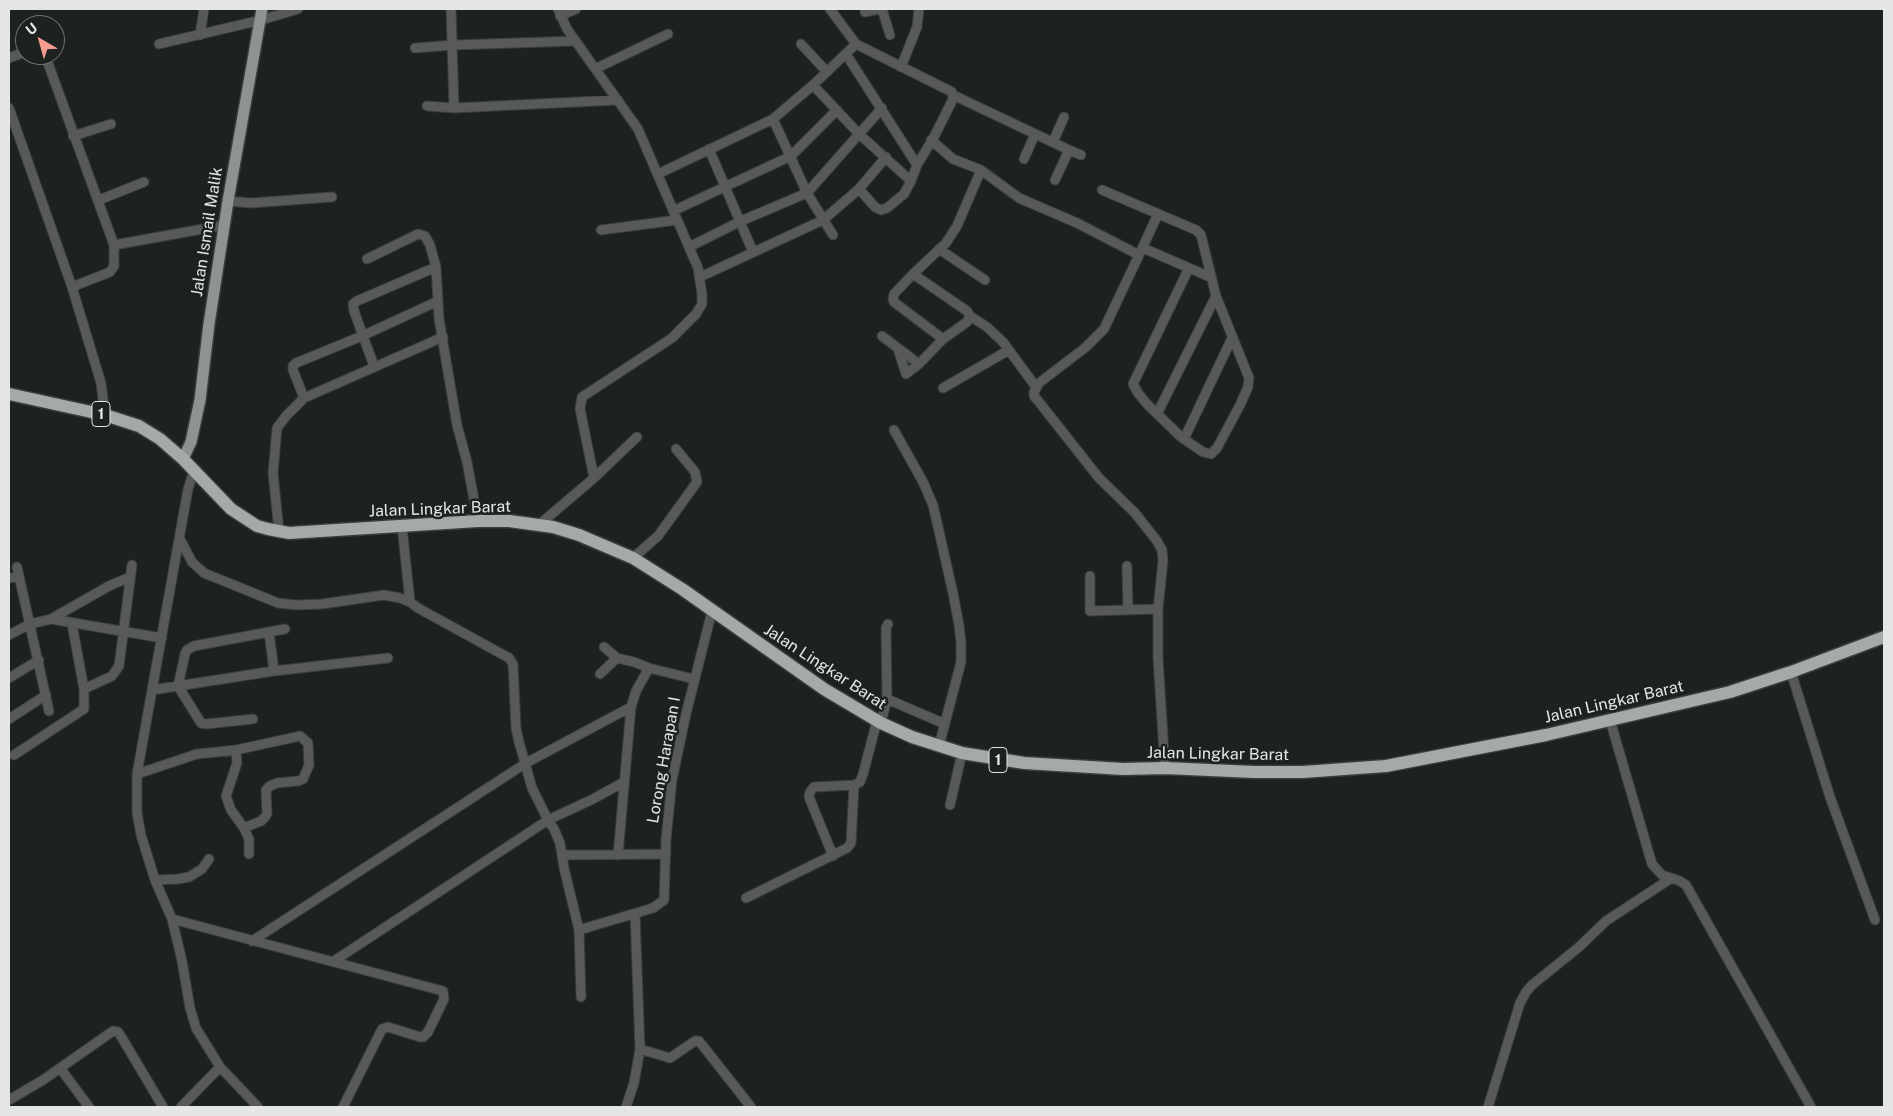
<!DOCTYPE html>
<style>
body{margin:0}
#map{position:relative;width:1893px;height:1116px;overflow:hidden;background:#1d2221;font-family:"Public Sans",sans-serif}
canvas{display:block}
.frame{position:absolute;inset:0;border:10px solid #e4e7e6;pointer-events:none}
.north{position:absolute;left:15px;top:15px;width:50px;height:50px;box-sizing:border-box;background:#1d2221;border:1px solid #6d7170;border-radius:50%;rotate:322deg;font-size:14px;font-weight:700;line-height:20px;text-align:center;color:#e4e7e6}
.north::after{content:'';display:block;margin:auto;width:18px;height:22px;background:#f59c91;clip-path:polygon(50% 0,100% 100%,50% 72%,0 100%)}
</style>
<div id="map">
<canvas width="1893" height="1116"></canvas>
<div class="frame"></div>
<div class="north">U</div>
</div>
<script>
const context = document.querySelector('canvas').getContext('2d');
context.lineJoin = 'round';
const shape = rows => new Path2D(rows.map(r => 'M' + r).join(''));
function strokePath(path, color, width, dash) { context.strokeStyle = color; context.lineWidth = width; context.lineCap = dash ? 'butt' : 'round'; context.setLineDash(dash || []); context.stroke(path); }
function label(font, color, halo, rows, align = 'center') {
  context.font = font + ' "Public Sans",sans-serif'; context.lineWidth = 5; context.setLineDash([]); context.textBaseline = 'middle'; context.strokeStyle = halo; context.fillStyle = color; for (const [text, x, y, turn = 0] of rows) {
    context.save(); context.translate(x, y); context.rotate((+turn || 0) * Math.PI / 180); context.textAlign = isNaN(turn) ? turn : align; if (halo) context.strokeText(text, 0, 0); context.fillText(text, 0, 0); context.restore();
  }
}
const minor = shape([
 [451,9,454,108,618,100],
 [882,9,890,35],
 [865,12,879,9],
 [560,16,576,9],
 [200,35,204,9],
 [159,44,261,20,298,9],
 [801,44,827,72],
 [415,48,453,45,576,41],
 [846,54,917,165],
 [45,55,114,245,114,266,110,272,72,287],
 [9,58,25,52],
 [901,67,917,27,919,9],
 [597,68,668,34],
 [813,85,859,134,911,181,917,165,934,137,953,99,952,92,856,44,830,9],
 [953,95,1069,150,1055,180],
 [427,106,454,108],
 [9,108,72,287,101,383,105,415],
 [773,119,807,193,833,235],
 [73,136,111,124],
 [931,140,953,159,981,170,1019,198,1077,223,1139,255,1104,329,1086,347,1039,383,1034,392,1034,396,1039,402,1099,478,1135,513,1157,541,1162,550,1163,561,1158,609,1158,658,1165,768],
 [1053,142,1064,117],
 [709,149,753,252],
 [1069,150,1081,155],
 [1024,159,1035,134],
 [658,174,773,119,813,85,856,44],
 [859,189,875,207,881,210,887,208,904,194,911,181],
 [1102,190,1196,230,1201,235,1216,296,1249,378,1248,387,1240,405,1217,448,1211,454,1203,452,1181,437,1147,404,1138,393,1133,384,1189,268],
 [99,200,144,182],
 [228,201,251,203,332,197],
 [673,211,791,156,837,110],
 [601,230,677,220],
 [114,245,225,225],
 [689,247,741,221,807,193,882,108],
 [1143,248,1210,277],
 [939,249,985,280],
 [1140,253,1158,214],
 [367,259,418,234,425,236,430,245,436,267,439,319,457,425,467,462,478,521],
 [913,274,967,311,970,316,967,322,943,339,894,302,893,299,894,294,913,274,946,243,957,226,981,170],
 [700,277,823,220,859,189,886,157],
 [438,301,362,336,296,363,293,366,293,370,304,398,443,337],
 [970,316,987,327,1003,342,1036,387],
 [882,336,919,364,943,339],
 [898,349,906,374,919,364],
 [374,366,354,311,353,304,357,301,436,267],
 [943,388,1009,350],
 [1157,414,1216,296],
 [894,430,923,482,933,505,953,593,959,625,961,643,961,662,939,746],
 [1184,439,1232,338],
 [194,471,188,489,137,774,137,813,141,835,155,880,172,919,182,961,190,1008,196,1028,220,1067,258,1107],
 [594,478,637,437],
 [540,524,594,478,580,409,582,397,672,338,696,314,702,304,702,294,698,268,638,129,567,29,558,9],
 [279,531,273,473,277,428,286,416,304,398],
 [180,539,192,562,204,573,278,603,296,605,322,604,384,595,400,598,410,602],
 [633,558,658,536,697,482,695,472,676,449],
 [1127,566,1128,609],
 [17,567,49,711],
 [1090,576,1090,611,1158,609],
 [9,578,19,577],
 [51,619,109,586,130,577],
 [72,624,84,689,112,676,119,666,132,565],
 [269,632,274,671],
 [9,635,30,624,51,619,162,638],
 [604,647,617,658,634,662,649,668,694,679],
 [1791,672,1830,797,1875,920],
 [600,674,617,658],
 [9,678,39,660],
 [152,690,274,671,388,658],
 [887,699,886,628,888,624],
 [9,719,46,695],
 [253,719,206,724,201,723,178,686,185,654,187,650,194,646,285,629],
 [1610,720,1652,864,1662,875,1680,881,1686,885,1811,1107],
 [881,723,887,699,945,724],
 [236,750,300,736,308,743,309,765,303,779,298,781,277,783,270,786,266,790,267,814,265,817,261,821,244,828],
 [14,755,84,709,84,689],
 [137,774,197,754,236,750,237,763,226,796,231,810,244,828,249,839,249,854],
 [950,805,962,753],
 [562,855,666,854],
 [618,855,631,707,636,691,649,668],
 [833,856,809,797,810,792,814,787,854,785],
 [155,880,178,879,189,877,202,869,209,859],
 [746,898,847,848,851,843,854,785,860,782,863,774,877,721],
 [172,919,443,991,444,999,428,1032,423,1037,420,1037,388,1027,382,1029,343,1107],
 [579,930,564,868,560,843,554,829,548,820,593,799,624,782],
 [252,941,526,763,631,707],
 [334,961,548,820,532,788,519,742,516,728,513,664,509,658,418,608,410,602,402,526],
 [581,997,579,930,653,908,664,900,666,840,672,780,686,714,712,611],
 [640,1049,670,1058,695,1041,699,1041,751,1107],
 [60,1068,89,1107],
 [9,1100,43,1080,113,1031,118,1032,122,1038,163,1107],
 [181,1107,220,1067],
 [626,1107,634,1083,640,1049,635,914],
 [1488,1107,1520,1003,1526,992,1532,985,1579,947,1606,921,1670,879]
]);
const major = shape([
 [183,459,191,442,200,400,209,324,228,201,262,9]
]);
const highway = shape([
 [9,394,105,415,139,426,160,439,183,459,231,509,257,526,268,529,289,533,478,521,509,521,553,527,579,535,633,558,682,589,824,689,881,723,912,737,962,753,1024,763,1123,769,1165,768,1254,772,1303,772,1386,766,1546,735,1730,692,1791,672,1884,637]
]);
strokePath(minor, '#393e3d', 11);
strokePath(major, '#393e3d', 14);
strokePath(highway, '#393e3d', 15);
strokePath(minor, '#585a59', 9);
strokePath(major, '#8e9392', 11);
strokePath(highway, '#a4aaa8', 12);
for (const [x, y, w] of [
 [101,414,18],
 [998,760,18]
]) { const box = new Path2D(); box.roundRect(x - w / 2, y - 12.5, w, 25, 4); context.fillStyle = '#1d2221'; context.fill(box); strokePath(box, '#e4e7e6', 1); }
label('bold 15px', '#e4e7e6', null, [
 ["1",101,414],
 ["1",998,760]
]);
label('16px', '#e4e7e6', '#1d2221', [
 ["Jalan Ismail Malik",207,232,-81],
 ["Jalan Lingkar Barat",440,509,-2],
 ["Jalan Lingkar Barat",825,667,33],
 ["Jalan Lingkar Barat",1614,702,-13],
 ["Jalan Lingkar Barat",1218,754,1],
 ["Lorong Harapan I",664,760,-80]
]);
</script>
